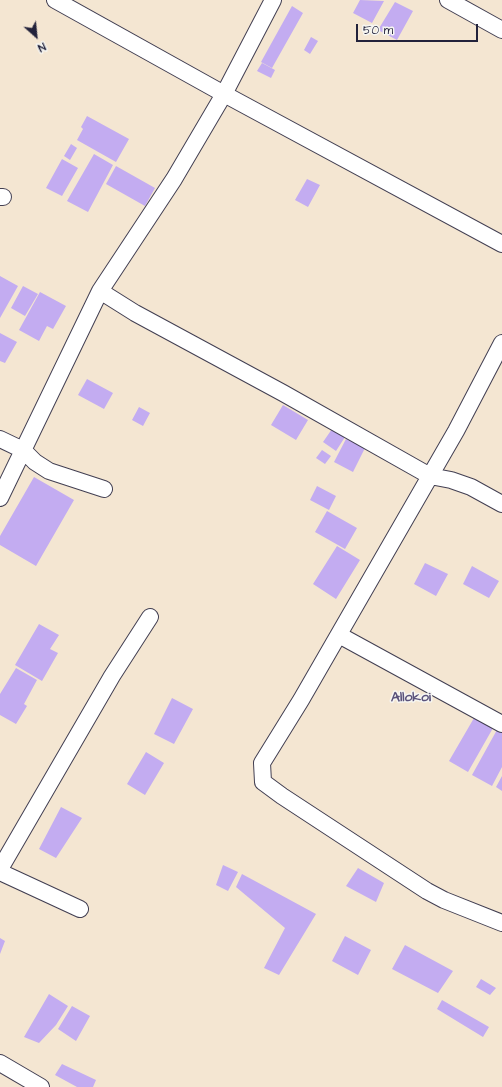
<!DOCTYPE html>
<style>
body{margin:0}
#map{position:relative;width:502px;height:1087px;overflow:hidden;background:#f4e6d2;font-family:"Architects Daughter",sans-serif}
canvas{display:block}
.north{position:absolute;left:16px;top:16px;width:40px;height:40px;-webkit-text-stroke:3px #f6f6f2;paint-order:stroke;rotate:153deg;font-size:11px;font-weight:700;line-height:16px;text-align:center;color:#22223b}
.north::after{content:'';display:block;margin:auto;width:14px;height:18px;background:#22223b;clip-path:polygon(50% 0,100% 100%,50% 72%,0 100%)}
.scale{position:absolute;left:356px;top:24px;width:122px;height:18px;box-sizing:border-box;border:2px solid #22223b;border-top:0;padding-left:5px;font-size:12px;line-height:14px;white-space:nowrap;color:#22223b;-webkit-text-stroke:3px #f6f6f2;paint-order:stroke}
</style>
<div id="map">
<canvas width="502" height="1087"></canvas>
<div class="north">N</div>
<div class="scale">50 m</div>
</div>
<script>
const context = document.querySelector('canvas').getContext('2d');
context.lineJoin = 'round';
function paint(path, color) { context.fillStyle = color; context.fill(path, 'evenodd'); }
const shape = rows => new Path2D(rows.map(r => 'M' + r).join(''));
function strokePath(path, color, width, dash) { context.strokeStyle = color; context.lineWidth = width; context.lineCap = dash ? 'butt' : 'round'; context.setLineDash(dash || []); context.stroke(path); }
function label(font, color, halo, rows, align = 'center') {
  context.font = font + ' "Architects Daughter",sans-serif'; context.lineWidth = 3; context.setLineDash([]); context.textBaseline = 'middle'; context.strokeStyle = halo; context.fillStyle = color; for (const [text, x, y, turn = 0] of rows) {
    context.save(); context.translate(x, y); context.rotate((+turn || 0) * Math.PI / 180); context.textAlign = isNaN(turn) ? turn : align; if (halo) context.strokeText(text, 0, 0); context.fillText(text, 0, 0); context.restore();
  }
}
paint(shape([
 [360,0,384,1,372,23,353,13],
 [395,2,413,11,397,40,378,30],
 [292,6,303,13,272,68,261,62],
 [311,37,318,41,310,54,304,50],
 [262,63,275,70,271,78,257,71],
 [87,116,129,139,116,162,77,140,83,129,81,127],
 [71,144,77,148,70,160,64,156],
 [94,154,113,165,88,212,67,201],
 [62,159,78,168,62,196,46,188],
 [116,166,155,188,145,206,106,184],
 [307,179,320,185,308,207,295,200],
 [0,276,18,286,0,318],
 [23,286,38,294,25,316,11,308],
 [40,292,66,306,53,329,47,326,39,341,19,330],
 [0,333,17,342,5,363,0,361],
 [87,379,113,393,104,409,78,395],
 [283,405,308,420,296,440,271,425],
 [139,407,150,413,143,426,132,420],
 [332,429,345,437,336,451,323,442],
 [346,439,365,448,353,472,334,462],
 [322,450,331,456,325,464,316,458],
 [34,477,74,500,36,566,0,545,0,536],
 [317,486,336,496,329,510,310,500],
 [327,511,357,528,345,549,315,532],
 [337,546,360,560,336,599,313,584],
 [425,563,448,574,436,596,414,584],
 [472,566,499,581,489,598,463,584],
 [39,624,59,635,50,649,58,653,42,681,15,665],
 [16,668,37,680,24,704,27,706,16,724,0,715,0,694],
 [172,698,193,709,174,744,154,734],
 [474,718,493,728,468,772,449,761],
 [498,728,502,731,502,767,492,786,472,775],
 [146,752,164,763,145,795,127,784],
 [502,776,502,791,496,787],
 [61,807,82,818,56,858,39,849],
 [223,865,238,872,228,891,216,885],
 [358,868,384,883,376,902,346,886],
 [242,874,316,914,279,975,264,968,285,928,236,887],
 [345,936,371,950,358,975,332,961],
 [0,938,5,941,0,954],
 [405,945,453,971,438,993,392,969],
 [481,979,496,988,490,995,476,987],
 [49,994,68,1006,56,1025,39,1043,24,1037],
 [442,1000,489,1027,483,1037,437,1009],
 [72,1006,90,1016,76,1041,58,1029],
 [62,1064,96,1080,93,1087,77,1087,55,1075]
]), '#c3acf1');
const street = shape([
 [55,0,224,94,502,244],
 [273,0,224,94,174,179,100,291,135,313,283,393,430,476,451,480,471,487,502,504],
 [448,0,502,30],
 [0,197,3,197],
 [502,343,456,431,301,700,262,763,263,782,282,796,427,891,444,900,502,923],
 [0,439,23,450,35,462,49,471,104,489],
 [0,498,100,291],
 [339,635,502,724],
 [0,869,112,676,150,617],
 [0,872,80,909],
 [0,1063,41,1087]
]);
strokePath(street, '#423f52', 18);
strokePath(street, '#fff', 16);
label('bold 14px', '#5a527b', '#f6f6f2', [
 ["Allokoi",411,698]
]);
</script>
